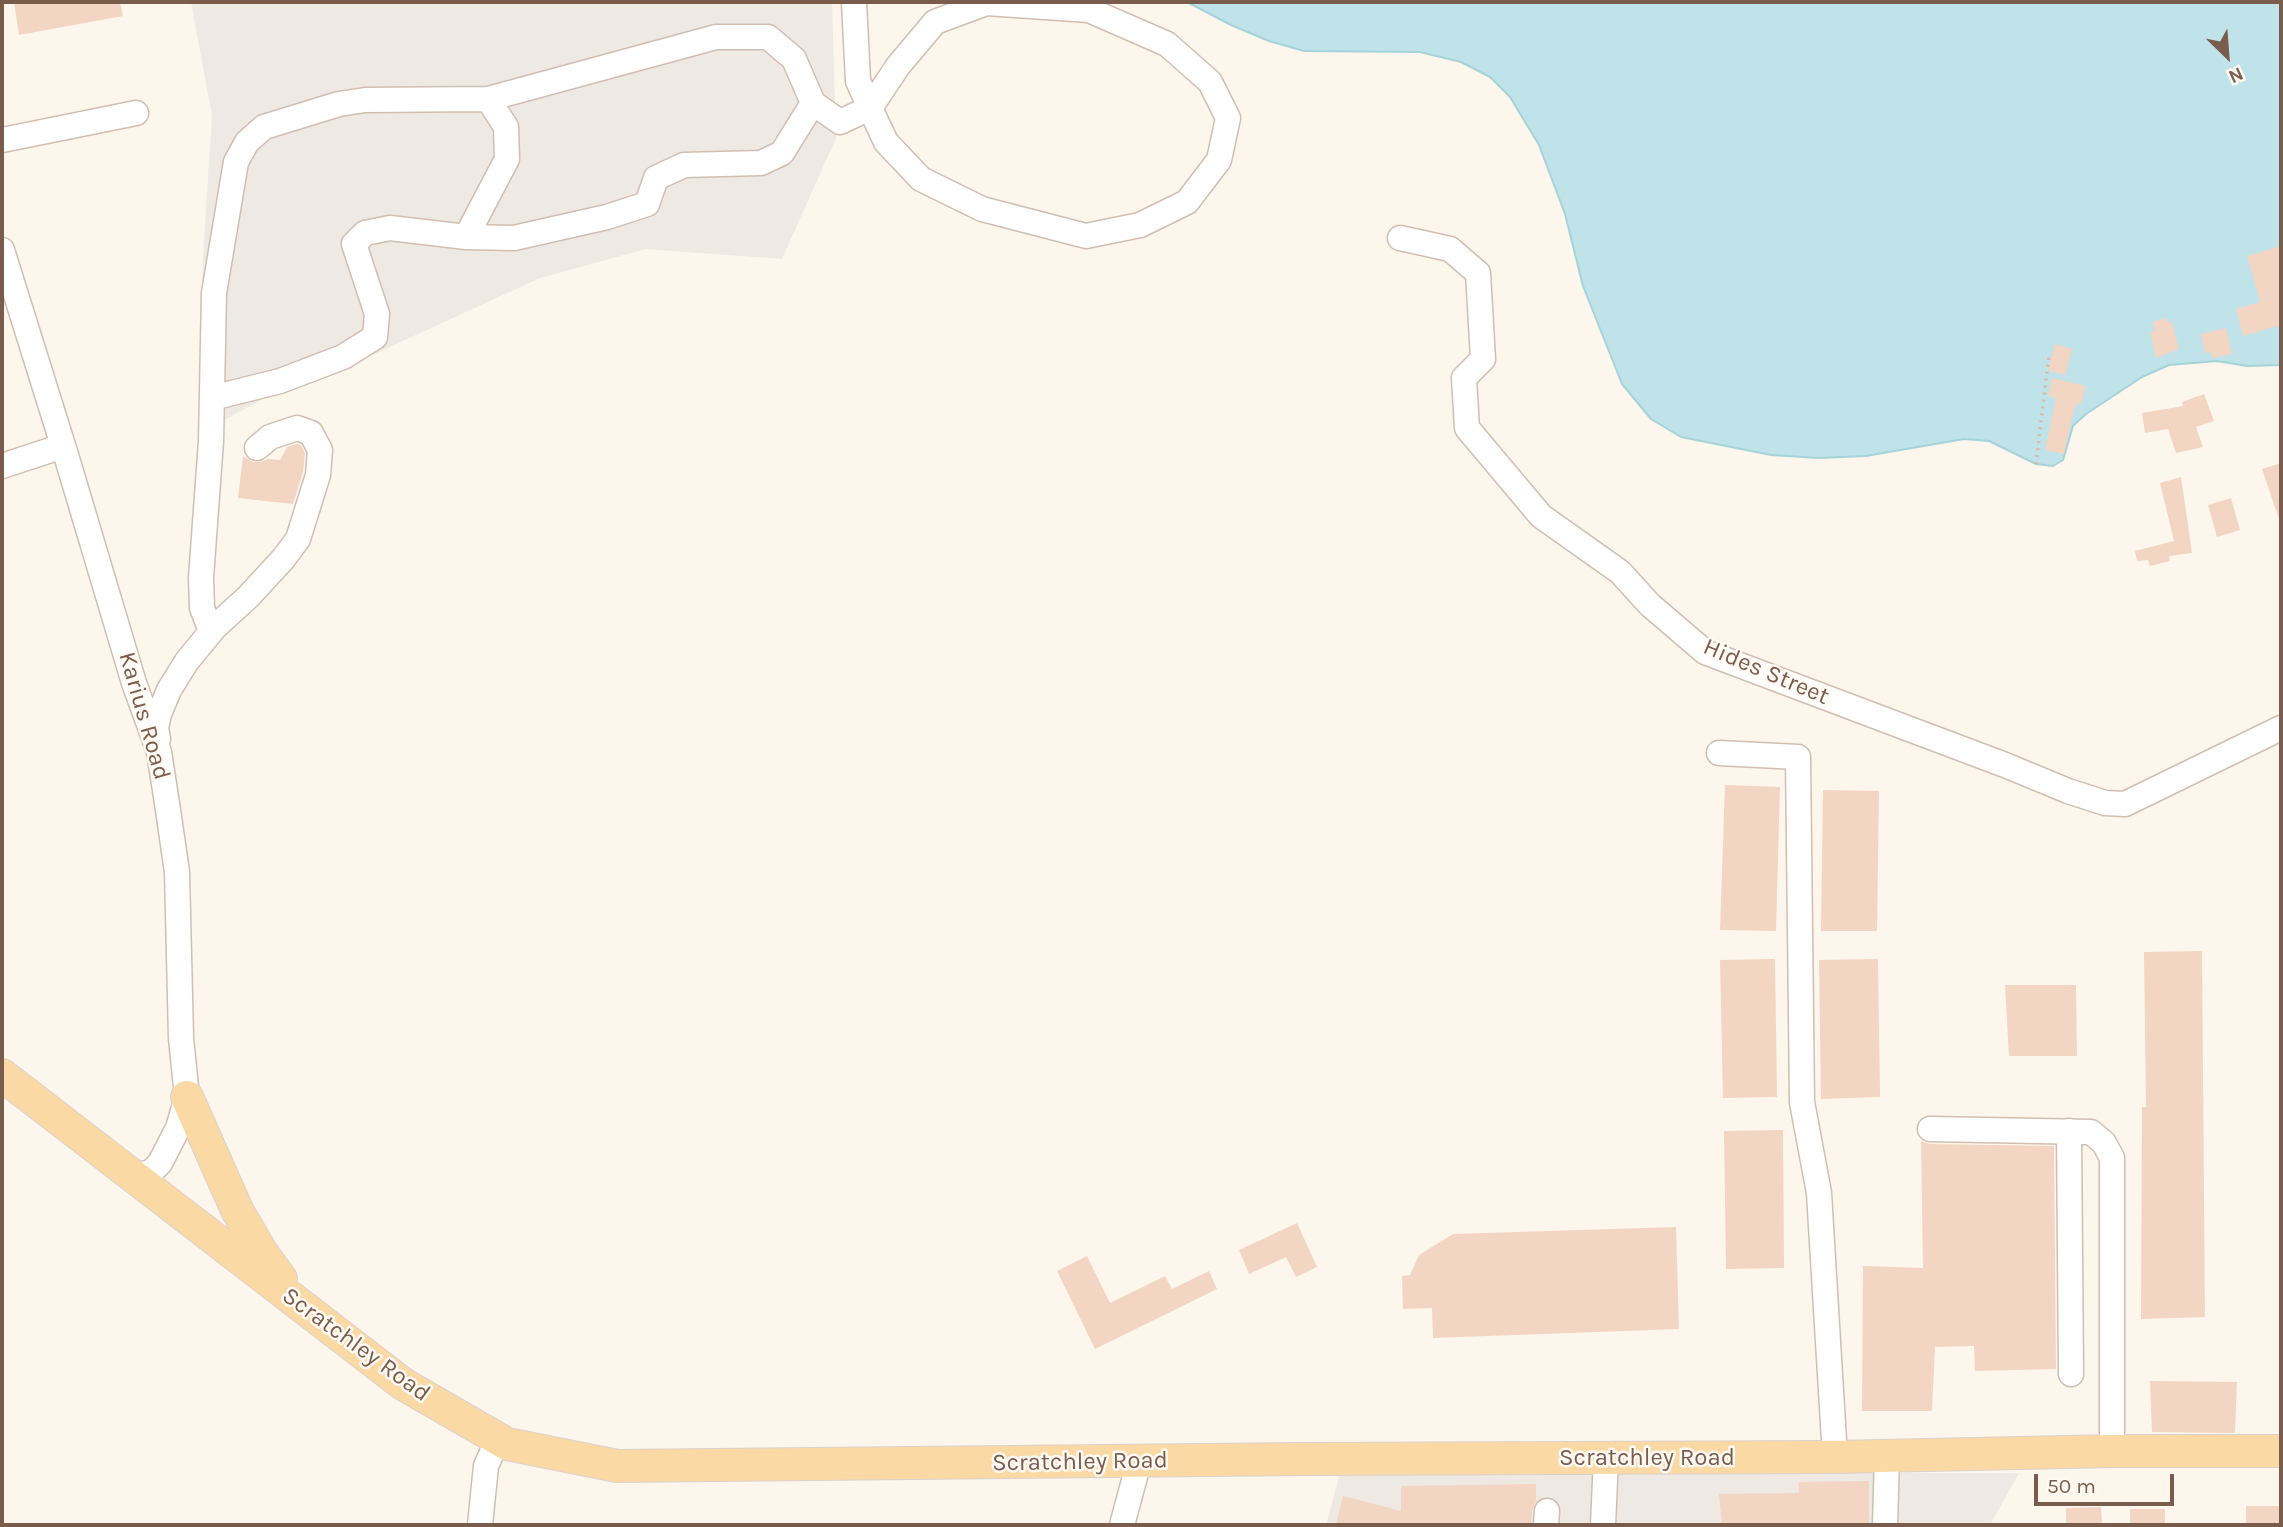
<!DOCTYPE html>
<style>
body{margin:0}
#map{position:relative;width:2283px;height:1527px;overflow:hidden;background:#fdf6ec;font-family:Karla,sans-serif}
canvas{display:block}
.frame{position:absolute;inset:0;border:4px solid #7a5c4d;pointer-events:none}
.north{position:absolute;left:2192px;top:21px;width:70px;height:70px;-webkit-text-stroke:5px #fffaf3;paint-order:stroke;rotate:155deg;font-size:19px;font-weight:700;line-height:28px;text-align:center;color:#7a5c4d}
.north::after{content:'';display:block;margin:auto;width:24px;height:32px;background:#7a5c4d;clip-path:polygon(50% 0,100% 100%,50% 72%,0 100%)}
.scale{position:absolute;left:2034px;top:1474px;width:140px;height:32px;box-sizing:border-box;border:4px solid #7a5c4d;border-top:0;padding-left:9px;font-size:21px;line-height:24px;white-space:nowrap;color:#7a5c4d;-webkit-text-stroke:5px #fffaf3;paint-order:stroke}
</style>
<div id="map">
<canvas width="2283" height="1527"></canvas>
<div class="frame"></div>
<div class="north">N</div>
<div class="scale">50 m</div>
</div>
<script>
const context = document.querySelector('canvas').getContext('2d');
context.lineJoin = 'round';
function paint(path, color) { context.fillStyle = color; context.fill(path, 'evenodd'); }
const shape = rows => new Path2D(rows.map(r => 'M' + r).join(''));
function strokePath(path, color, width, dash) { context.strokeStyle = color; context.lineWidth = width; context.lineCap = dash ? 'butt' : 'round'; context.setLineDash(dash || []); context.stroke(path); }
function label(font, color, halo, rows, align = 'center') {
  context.font = font + ' Karla,sans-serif'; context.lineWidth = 5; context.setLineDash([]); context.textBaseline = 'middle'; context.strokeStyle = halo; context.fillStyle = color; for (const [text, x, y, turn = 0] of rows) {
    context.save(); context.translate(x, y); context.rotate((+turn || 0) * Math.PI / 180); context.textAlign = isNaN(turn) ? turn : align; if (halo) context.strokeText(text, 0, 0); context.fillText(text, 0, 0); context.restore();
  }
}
paint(shape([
 [191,2,832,2,836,138,782,259,646,249,540,278,344,368,278,391,224,420,199,419,203,257,212,116],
 [1340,1473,2019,1473,1990,1525,1326,1525]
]), '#efe9e4');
const water = shape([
 [1187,2,2281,2,2281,365,2247,366,2217,361,2169,365,2142,377,2086,414,2073,426,2063,460,2053,466,2036,464,1989,441,1964,439,1866,456,1819,458,1771,455,1681,437,1651,419,1622,384,1583,286,1565,214,1539,145,1510,97,1490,77,1461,62,1420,52,1304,51,1269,41,1231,25,1187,2]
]);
paint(water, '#bfe3e8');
strokePath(water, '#a5d3da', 2);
paint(shape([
 [14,2,120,2,123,16,19,35],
 [2281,246,2281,325,2243,336,2236,309,2260,302,2247,256],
 [2167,318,2168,323,2172,322,2179,349,2156,358,2150,332,2155,331,2153,322],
 [2226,328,2232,354,2212,358,2211,352,2205,353,2201,334],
 [2055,344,2072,349,2065,375,2048,370],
 [2052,378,2086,386,2081,404,2077,403,2072,417,2064,454,2045,450,2056,398,2048,396],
 [2204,394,2214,421,2196,427,2203,447,2176,453,2168,429,2145,433,2142,413,2183,406,2182,402],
 [297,444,301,445,305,453,303,472,293,504,238,498,243,456,253,462,260,462,268,459,280,460,287,447],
 [2281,463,2281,519,2279,519,2262,469],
 [2181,477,2192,553,2169,556,2170,561,2150,566,2148,560,2137,561,2135,551,2174,541,2160,483],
 [2231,498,2240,530,2217,537,2208,505],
 [1725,785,1780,787,1776,931,1720,930],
 [1823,790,1879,791,1877,931,1821,931],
 [2202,951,2205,1317,2141,1319,2142,1107,2146,1107,2144,952],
 [1775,959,1777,1097,1723,1098,1720,960],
 [1878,959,1880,1097,1821,1099,1819,960],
 [2005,985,2076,985,2077,1056,2009,1056],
 [1783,1130,1784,1268,1726,1269,1724,1131],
 [1921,1141,1930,1144,2054,1146,2056,1369,1975,1371,1974,1346,1935,1347,1932,1411,1862,1411,1863,1266,1923,1268],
 [1297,1223,1317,1267,1296,1277,1286,1257,1249,1274,1239,1250],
 [1676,1227,1679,1329,1433,1338,1432,1308,1403,1309,1402,1276,1410,1275,1419,1255,1453,1234],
 [1087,1256,1110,1303,1165,1276,1172,1289,1209,1271,1217,1289,1095,1349,1057,1271],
 [2150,1381,2237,1382,2235,1433,2152,1432],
 [1869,1481,1869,1525,1722,1525,1719,1494,1799,1493,1799,1482],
 [1536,1484,1536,1501,1532,1510,1531,1525,1336,1525,1343,1496,1401,1511,1401,1486],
 [2246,1506,2281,1506,2281,1525,2246,1525],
 [2101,1507,2102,1525,2066,1525,2066,1508],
 [2130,1509,2165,1509,2165,1525,2130,1525]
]), '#f3d5c3');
const minor = shape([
 [2,140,136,113],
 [466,237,507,159,506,127,488,99],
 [1400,238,1450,249,1478,273,1483,359,1464,378,1467,428,1541,516,1620,572,1650,605,1705,652,2005,765,2068,791,2105,803,2125,804,2281,728],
 [2,250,66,455,134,683,159,752,168,810,177,872,181,1038,187,1097,178,1128,160,1163,151,1172,135,1176],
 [212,398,280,381,343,357,375,337,377,314,354,244,365,233,390,228,466,237,514,238,607,217,647,204,656,178,684,165,761,163,782,153,813,103],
 [2,466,63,446],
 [211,631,202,608,201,578,211,441,214,293,236,162,247,142,264,127,339,104,365,100,488,99,716,37,768,37,794,59,813,103,840,122,870,108,898,66,935,22,986,3,1089,10,1167,44,1210,82,1228,118,1219,160,1187,202,1140,225,1086,236,982,209,921,179,886,142,870,108,858,81,854,2],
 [158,739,156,728,159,714,169,690,187,661,215,627,248,597,283,559,298,539,318,475,320,450,311,433,297,428,270,437,257,448],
 [1719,753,1798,757,1802,1102,1819,1193,1835,1457],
 [1930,1129,2091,1132,2104,1143,2112,1158,2112,1451],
 [2069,1131,2071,1374],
 [480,1525,486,1466,498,1439],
 [1122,1525,1139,1462],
 [1546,1525,1547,1511],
 [1603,1525,1606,1458],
 [1885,1525,1887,1456]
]);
const major = shape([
 [2,1075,403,1384,507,1444,617,1466,1303,1459,1835,1457,2112,1451,2281,1451],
 [187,1097,237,1210,262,1253,281,1279]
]);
strokePath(minor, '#d1beb0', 27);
strokePath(major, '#dad1cd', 34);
strokePath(shape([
 [2036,464,2049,355]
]), '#d9b8a5', 3.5, [2, 5]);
strokePath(minor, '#fff', 24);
strokePath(major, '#fbd9a5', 32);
label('24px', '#7a5c4d', '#fffaf3', [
 ["Hides Street",1766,672,23],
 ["Karius Road",144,716,74],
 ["Scratchley Road",356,1345,36],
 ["Scratchley Road",1647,1458],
 ["Scratchley Road",1080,1462,-1]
]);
</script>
